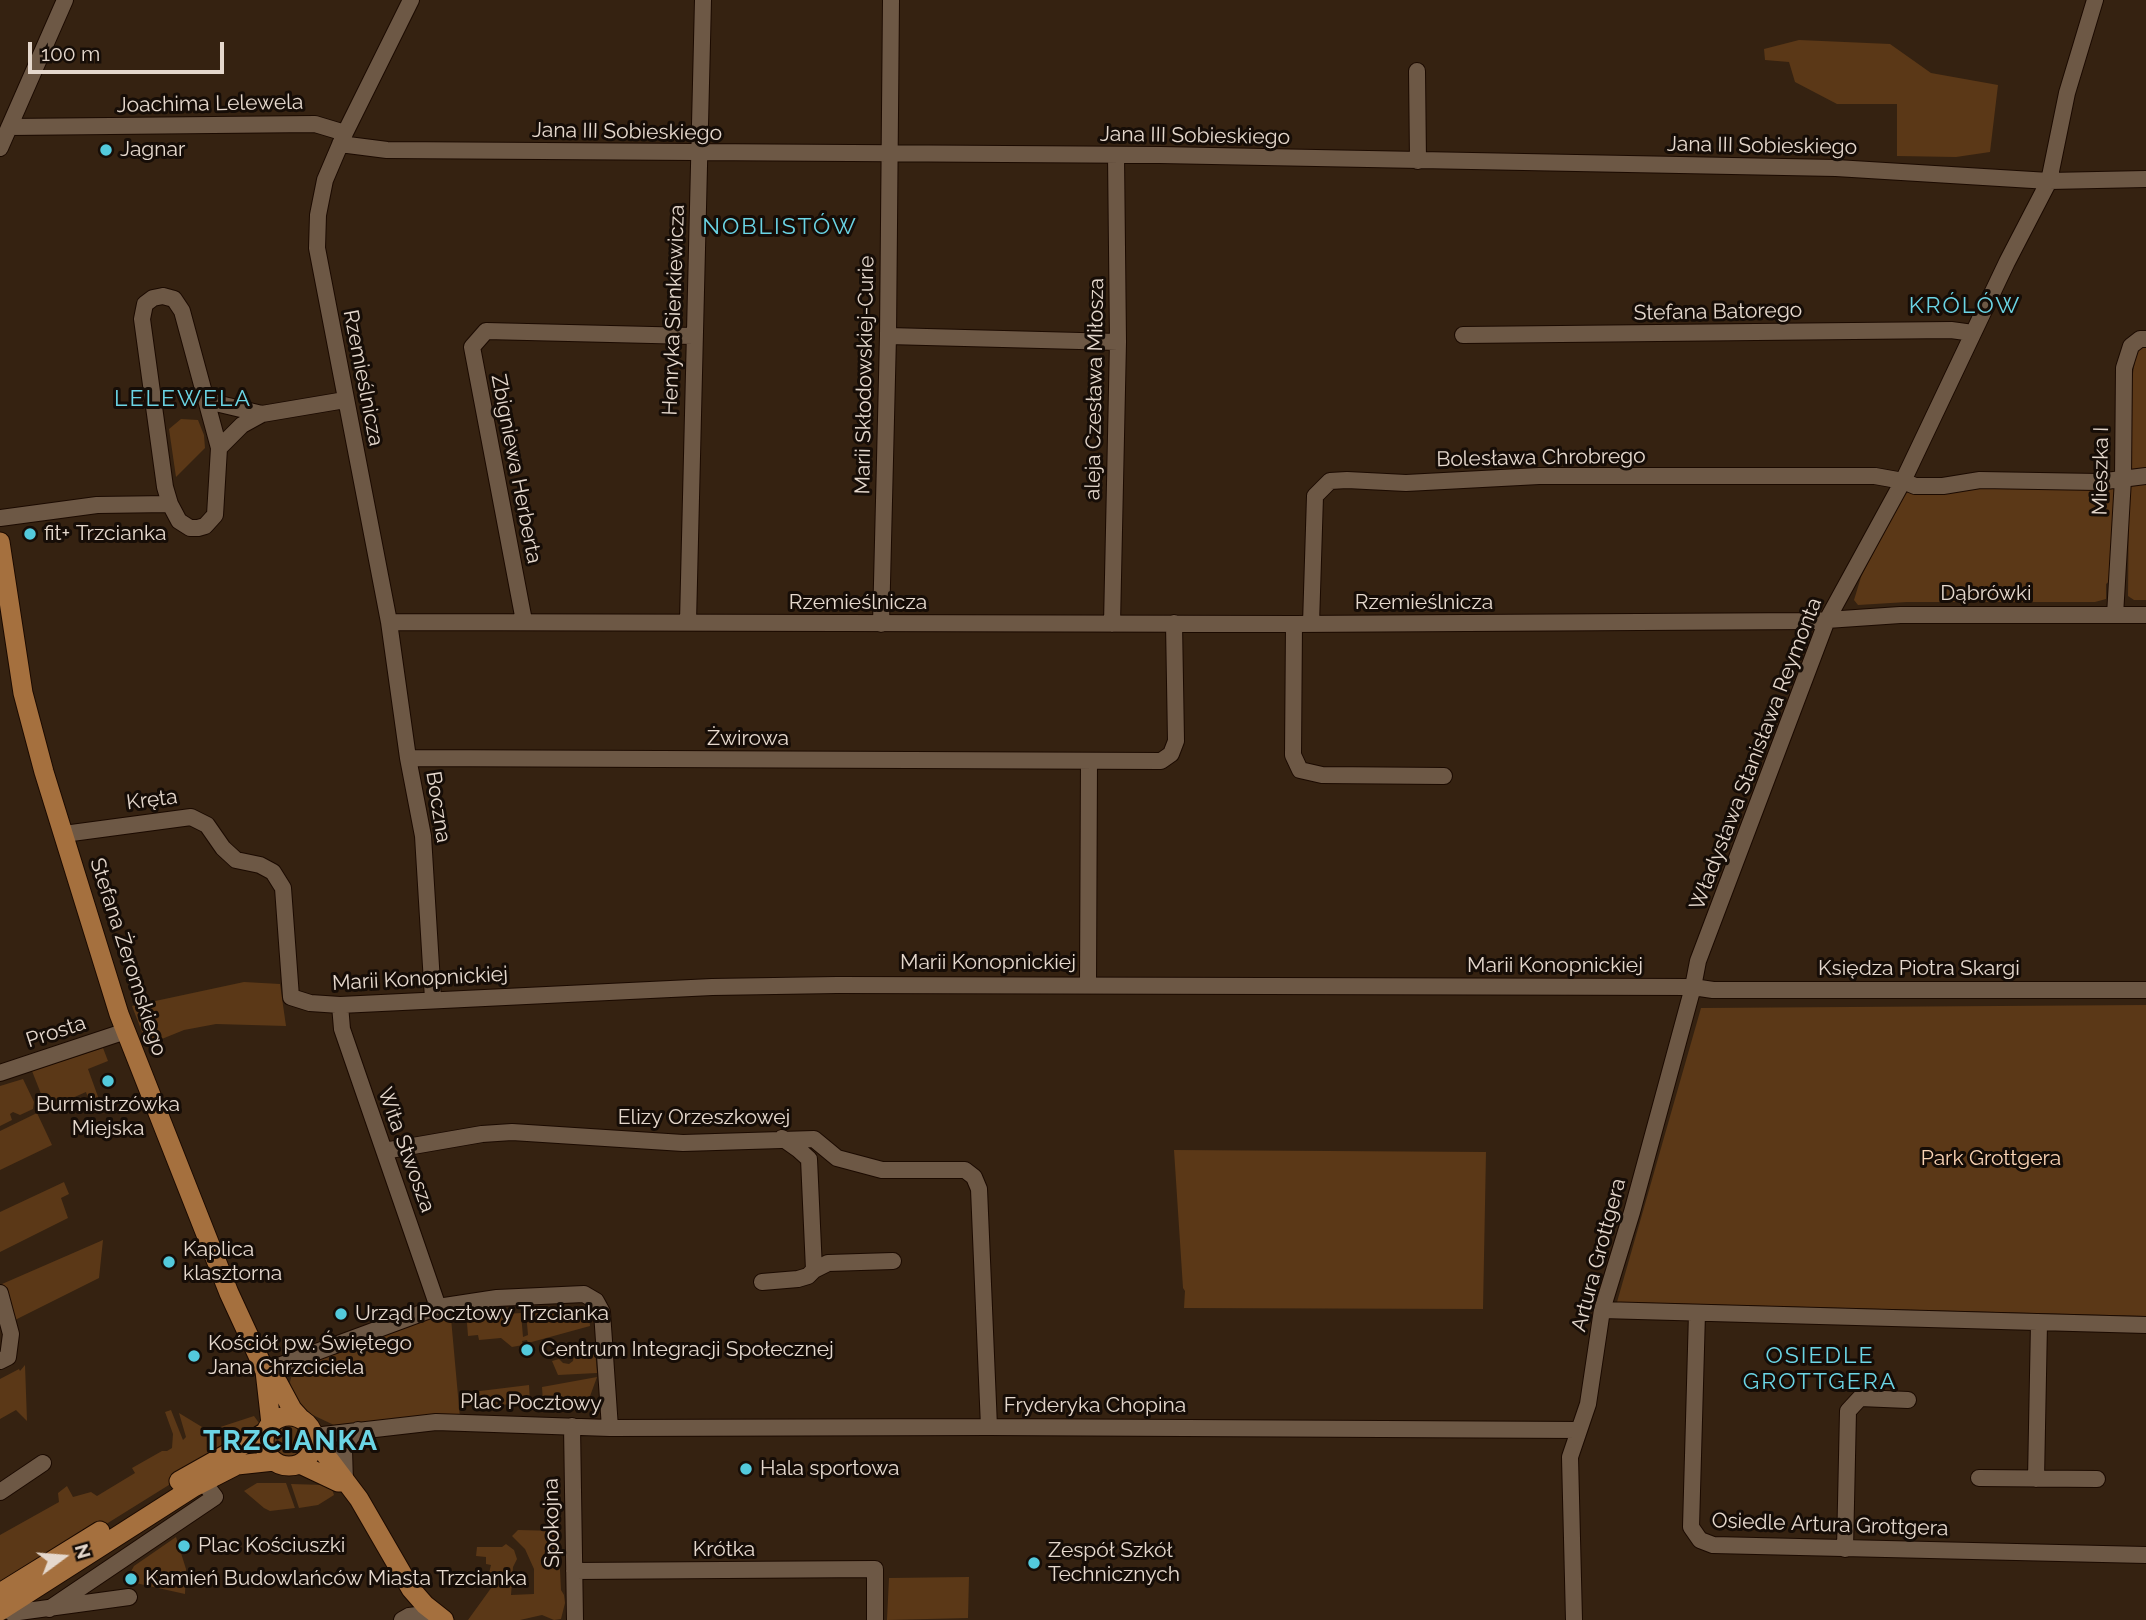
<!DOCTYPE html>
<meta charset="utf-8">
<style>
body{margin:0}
#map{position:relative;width:2146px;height:1620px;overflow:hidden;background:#352211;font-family:Raleway,sans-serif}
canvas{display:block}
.north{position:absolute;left:28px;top:1522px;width:70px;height:70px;-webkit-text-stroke:5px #160d07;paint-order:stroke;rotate:74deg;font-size:19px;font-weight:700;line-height:28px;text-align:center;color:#e5d8cd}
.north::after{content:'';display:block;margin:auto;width:24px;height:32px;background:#e5d8cd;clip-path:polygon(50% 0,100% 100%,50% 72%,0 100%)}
.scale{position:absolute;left:28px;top:42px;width:196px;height:32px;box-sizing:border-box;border:4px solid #e5d8cd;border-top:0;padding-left:9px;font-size:21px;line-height:24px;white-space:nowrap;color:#e5d8cd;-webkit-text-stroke:5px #160d07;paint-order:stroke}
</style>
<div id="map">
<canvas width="2146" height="1620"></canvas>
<div class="north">N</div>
<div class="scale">100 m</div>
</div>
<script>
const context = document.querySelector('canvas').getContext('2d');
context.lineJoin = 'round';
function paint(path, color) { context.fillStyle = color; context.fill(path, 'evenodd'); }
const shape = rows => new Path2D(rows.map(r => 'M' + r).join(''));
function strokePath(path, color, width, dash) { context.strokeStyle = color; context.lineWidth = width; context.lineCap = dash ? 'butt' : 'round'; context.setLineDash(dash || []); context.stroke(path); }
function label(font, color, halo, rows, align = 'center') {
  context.font = font + ' Raleway,sans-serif'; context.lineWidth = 6; context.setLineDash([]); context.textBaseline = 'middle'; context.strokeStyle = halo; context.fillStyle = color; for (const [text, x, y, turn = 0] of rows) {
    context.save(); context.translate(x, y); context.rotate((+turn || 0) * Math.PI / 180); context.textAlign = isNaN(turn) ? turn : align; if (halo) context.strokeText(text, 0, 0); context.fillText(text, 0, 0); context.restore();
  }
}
paint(shape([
 [1799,40,1890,44,1931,73,1998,85,1990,152,1956,157,1897,156,1897,104,1837,104,1795,82,1789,62,1765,60,1764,49],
 [2146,344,2146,472,2130,474,2129,397,2136,355,2141,345],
 [181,419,198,420,204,435,205,448,176,477,169,429],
 [2146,479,2146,600,2134,600,2128,596,2129,482],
 [1991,486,2119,488,2111,580,2106,584,2106,599,2095,602,1907,602,1858,605,1854,600,1861,577,1903,494,1912,491],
 [244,982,280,984,286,1026,216,1024,184,1030,147,1045,132,1006],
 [2146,1005,2146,1316,1617,1302,1701,1008],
 [103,1048,108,1061,88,1069,101,1105,92,1109,86,1092,47,1109,32,1071],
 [23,1079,34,1102,33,1109,20,1115,13,1112,10,1114,12,1120,0,1126,0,1086],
 [37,1113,52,1145,0,1170,0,1131],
 [1174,1150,1486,1152,1483,1309,1184,1308,1185,1291,1183,1288],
 [64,1182,69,1194,61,1198,68,1218,0,1252,0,1212],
 [103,1240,99,1278,13,1321,2,1284],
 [450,1307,460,1418,433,1417,334,1425,300,1409,292,1397,290,1382,293,1370,302,1361],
 [584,1309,589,1313,590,1326,528,1343,527,1340,522,1341,523,1345,512,1347,501,1338,479,1340,478,1335,468,1336,467,1323,476,1316,521,1313,523,1337,528,1335,526,1312],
 [595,1350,597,1373,558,1375,552,1361,559,1359,563,1363,569,1364,573,1361,574,1355],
 [25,1365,27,1421,16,1410,0,1419,0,1379,19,1369,20,1371],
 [597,1377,589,1399,543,1401,542,1387],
 [529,1385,530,1402,491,1406,472,1392],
 [171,1410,183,1440,186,1437,179,1413,207,1430,202,1433,254,1416,259,1423,209,1460,95,1531,0,1587,0,1535,59,1502,58,1493,67,1486,73,1497,91,1492,97,1496,135,1473,132,1468,162,1451,167,1451,172,1448,173,1434,165,1412],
 '273 1442a17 17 0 1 1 34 0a17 17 0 1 1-34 0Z',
 [257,1483,286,1483,295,1508,270,1511,264,1508,244,1491],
 [291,1484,324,1485,332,1489,334,1495,318,1505,299,1508],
 [518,1530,558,1531,561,1590,564,1595,565,1603,561,1619,554,1620,542,1615,520,1620,468,1620,494,1584,488,1577,491,1565,486,1564,486,1557,476,1556,477,1547,502,1547,506,1544,514,1550,517,1559,513,1567,511,1595,534,1594,534,1569,525,1549,512,1536],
 [176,1537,186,1569,185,1594,131,1582,129,1575,134,1566],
 [969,1577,968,1618,887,1620,889,1578]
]), '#5b3817');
const minor = shape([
 [411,0,345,133,325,180,318,215,317,248,389,622,408,758,423,836,433,999],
 [1417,71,1418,161],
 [9,127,315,124,345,133],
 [340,144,387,150,1160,155,1836,168,2049,181,2146,179],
 [0,148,65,0],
 [163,296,174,299,182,311,219,448,215,515,205,526,198,528,190,528,179,521,170,504,165,487,142,319,145,304,153,298,163,296],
 [1463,335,1951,330,1973,333],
 [888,336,1118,342],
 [207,401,262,414],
 [219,448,242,425,262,414,345,400],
 [0,518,97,505,170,504],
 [2115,615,2123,479,2124,368,2131,346,2140,339,2146,339],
 [524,621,472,347,486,331,693,336],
 [389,622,1294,624,1812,621,1900,615,2146,615],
 [688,622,703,0],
 [881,624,888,336,891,0],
 [1112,624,1118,342,1116,155],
 [1294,624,1293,755,1300,770,1322,775,1444,776],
 [1311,624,1315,496,1330,481,1347,480,1406,483,1539,476,1875,476,1903,481,1915,486,1943,486,1980,480,2098,482,2146,476],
 [408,758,1161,761,1171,754,1176,741,1174,623],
 [64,834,191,817,207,825,223,848,236,860,260,865,273,872,283,888,291,997,310,1003,340,1005,712,987,837,985,1693,987,1713,990,2146,990],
 [1088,984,1089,761],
 [340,1005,342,1029,438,1307],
 [0,1073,126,1031],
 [782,1138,799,1150,809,1159,814,1270],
 [384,1151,482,1134,512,1132,683,1143,814,1139,837,1158,882,1170,965,1170,974,1177,979,1189,989,1427],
 [762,1282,798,1279,808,1276,814,1270,828,1263,893,1261],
 [0,1293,11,1334,8,1357,0,1361],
 [1602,1310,2146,1325],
 [1697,1313,1691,1527,1700,1540,1713,1545,2146,1555],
 [265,1371,438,1307,497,1298,584,1294,596,1301,602,1312,610,1428],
 [572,1426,575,1620],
 [314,1436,436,1422,610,1428,989,1427,1579,1430],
 [1979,1478,2097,1479],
 [2036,1479,2039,1323],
 [345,1482,344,1450,351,1437,358,1430],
 [0,1492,43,1463],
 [1845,1549,1848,1411,1860,1398,1908,1400],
 [574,1571,875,1569,875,1620],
 [5,1607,12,1613,129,1597],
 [49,1609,215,1497,198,1475],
 [402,1620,409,1616,434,1613],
 [1574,1620,1570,1457,1588,1404,1602,1310,1632,1212,1693,987,1698,961,1827,620,1903,481,2007,262,2049,181,2067,93,2095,0]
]);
const major = shape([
 [0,542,23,693,44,772,119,1014,229,1293,265,1371,271,1424],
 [265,1371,278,1383,292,1409,301,1419],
 '264 1441a25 25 0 1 1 50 0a25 25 0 1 1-50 0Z',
 [314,1445,325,1454,359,1499,411,1589,425,1605,444,1620],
 [300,1464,338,1482,345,1482],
 [179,1481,266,1432],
 [0,1593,100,1531],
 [0,1611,194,1487,237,1465,274,1461]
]);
strokePath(minor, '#1b0a00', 18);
strokePath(major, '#1b0a00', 21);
strokePath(minor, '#6d5845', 16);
strokePath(major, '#a5703e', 19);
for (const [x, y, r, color] of [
 [106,150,7,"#53cadc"],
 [30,534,7,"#53cadc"],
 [108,1081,7,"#53cadc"],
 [169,1262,7,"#53cadc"],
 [341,1314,7,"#53cadc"],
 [527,1350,7,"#53cadc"],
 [194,1356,7,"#53cadc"],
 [746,1469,7,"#53cadc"],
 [184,1546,7,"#53cadc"],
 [1034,1563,7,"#53cadc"],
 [131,1579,7,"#53cadc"]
]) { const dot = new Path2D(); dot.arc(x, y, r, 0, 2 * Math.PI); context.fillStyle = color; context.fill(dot); strokePath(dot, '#160d07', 2.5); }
label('21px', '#e5d8cd', '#160d07', [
 ["Joachima Lelewela",210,104,-1],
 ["Jana III Sobieskiego",627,132,1],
 ["Jana III Sobieskiego",1195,136,1],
 ["Jana III Sobieskiego",1762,146,1],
 ["Henryka Sienkiewicza",674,310,-88],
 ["Stefana Batorego",1718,312,-1],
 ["Marii Skłodowskiej-Curie",865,375,-89],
 ["Rzemieślnicza",363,378,79],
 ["aleja Czesława Miłosza",1095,389,-89],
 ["Bolesława Chrobrego",1541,458,-1],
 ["Zbigniewa Herberta",516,469,79],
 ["Mieszka I",2101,471,-89],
 ["Dąbrówki",1986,594],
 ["Rzemieślnicza",858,603],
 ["Rzemieślnicza",1424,603],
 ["Żwirowa",748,739],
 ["Władysława Stanisława Reymonta",1756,754,-69],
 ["Kręta",152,800,-7],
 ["Boczna",438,807,81],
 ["Stefana Żeromskiego",128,957,72],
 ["Marii Konopnickiej",988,963],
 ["Marii Konopnickiej",1555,966],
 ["Księdza Piotra Skargi",1919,969],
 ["Marii Konopnickiej",420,979,-3],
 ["Prosta",56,1032,-18],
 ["Elizy Orzeszkowej",704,1118],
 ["Wita Stwosza",406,1150,70],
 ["Artura Grottgera",1599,1255,-75],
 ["Plac Pocztowy",531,1403,1],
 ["Fryderyka Chopina",1095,1406],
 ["Spokojna",552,1523,-91],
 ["Osiedle Artura Grottgera",1830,1525,2],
 ["Krótka",724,1550]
]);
label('21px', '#e5d8cd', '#160d07', [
 ["Jagnar",120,150],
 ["fit+ Trzcianka",44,534],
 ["Burmistrzówka",108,1105,"center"],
 ["Miejska",108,1129,"center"],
 ["Kaplica",183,1250],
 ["klasztorna",183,1274],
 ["Urząd Pocztowy Trzcianka",355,1314],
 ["Kościół pw. Świętego",208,1344],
 ["Jana Chrzciciela",208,1368],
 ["Centrum Integracji Społecznej",541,1350],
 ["Hala sportowa",760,1469],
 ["Plac Kościuszki",198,1546],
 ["Zespół Szkół",1048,1551],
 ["Technicznych",1048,1575],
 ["Kamień Budowlańców Miasta Trzcianka",145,1579]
], 'left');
label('21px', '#fad3b4', '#160d07', [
 ["Park Grottgera",1991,1159]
]);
context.letterSpacing = '2px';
label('23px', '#6bd5e5', '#160d07', [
 ["NOBLISTÓW",780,227],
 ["KRÓLÓW",1965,306],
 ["LELEWELA",183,399],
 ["OSIEDLE",1820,1356],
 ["GROTTGERA",1820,1382]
]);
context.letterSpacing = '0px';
context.letterSpacing = '2px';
label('bold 28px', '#6bd5e5', '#160d07', [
 ["TRZCIANKA",291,1442]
]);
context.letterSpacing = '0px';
</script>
